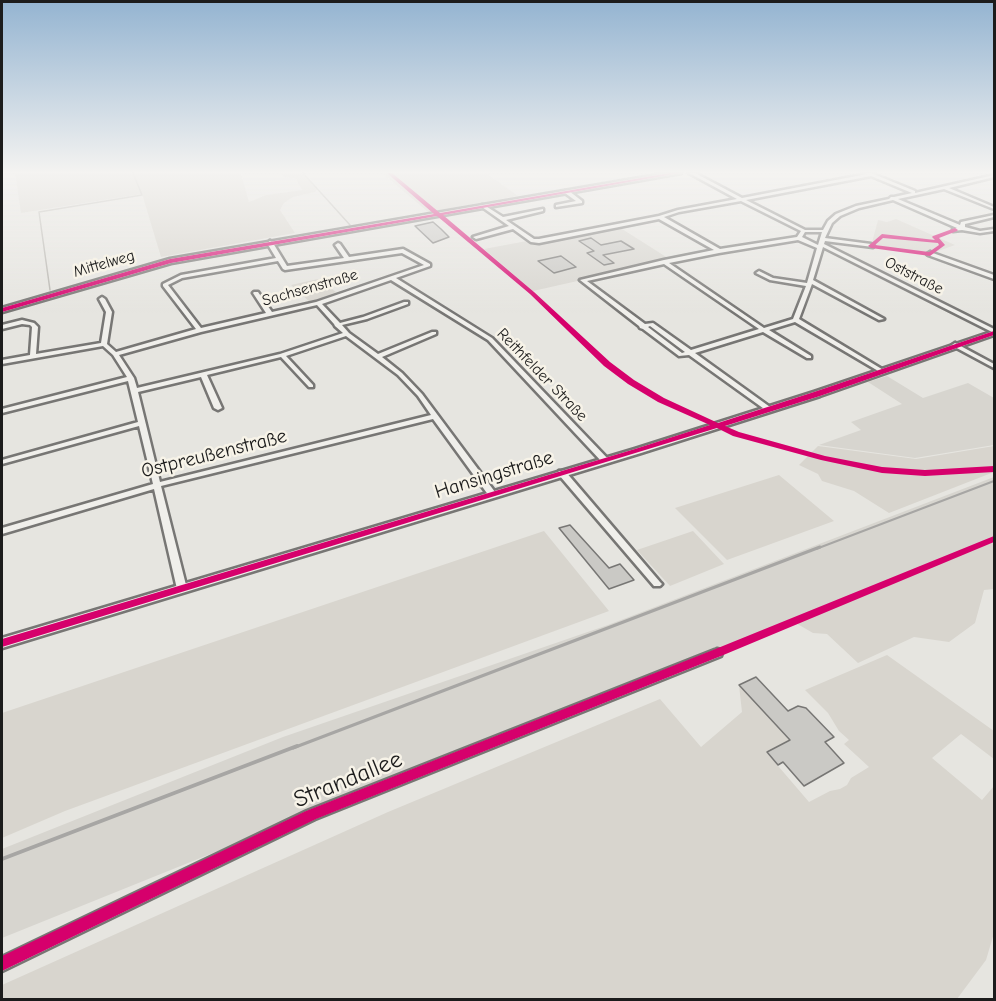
<!DOCTYPE html>
<meta charset="utf-8">
<style>
body{margin:0}
#map{position:relative;width:996px;height:1001px;overflow:hidden;background:#e6e5e0;font-family:"Comic Neue",sans-serif}
canvas{display:block}
.frame{position:absolute;inset:0;border:3px solid #1c1c1c;pointer-events:none}
</style>
<div id="map">
<canvas width="996" height="1001"></canvas>
<div class="frame"></div>
</div>
<script>
const context = document.querySelector('canvas').getContext('2d');
context.lineJoin = 'round';
function paint(path, color) { context.fillStyle = color; context.fill(path, 'evenodd'); }
const shape = rows => new Path2D(rows.map(r => 'M' + r).join(''));
function strokePath(path, color, width, dash) { context.strokeStyle = color; context.lineWidth = width; context.lineCap = dash ? 'butt' : 'round'; context.setLineDash(dash || []); context.stroke(path); }
function label(font, color, halo, rows, align = 'center') {
  context.font = font + ' "Comic Neue",sans-serif'; context.lineWidth = 5; context.setLineDash([]); context.textBaseline = 'middle'; context.strokeStyle = halo; context.fillStyle = color; for (const [text, x, y, turn = 0] of rows) {
    context.save(); context.translate(x, y); context.rotate((+turn || 0) * Math.PI / 180); context.textAlign = isNaN(turn) ? turn : align; if (halo) context.strokeText(text, 0, 0); context.fillText(text, 0, 0); context.restore();
  }
}
paint(shape([
 [619,227,671,260,533,291,484,249,527,241,533,245],
 [887,376,923,398,968,383,994,398,994,445,915,458,819,445,861,430,851,422,902,404,868,382],
 [994,477,994,538,2,938,2,849,283,737,608,625]
]), '#d7d5cf');
paint(shape([
 [15,173,241,173,249,202,266,195,302,190,296,179,285,177,279,173,303,173,317,189,315,192,293,197,284,203,280,210,295,233,161,257,142,194,21,213],
 [382,173,486,173,518,196,428,212],
 [896,219,955,245,930,254,871,246,878,220,887,222],
 [318,279,336,292,311,303,291,285],
 [818,446,916,459,994,446,994,472,889,513,854,491,822,481,818,474,799,465],
 [779,475,834,521,727,560,675,508],
 [544,531,609,611,65,811,2,838,2,713],
 [693,531,724,564,670,586,637,550],
 [990,541,994,545,994,589,984,590,975,623,949,642,914,637,858,663,827,634,813,633,794,622],
 [887,655,994,731,994,759,961,734,932,758,982,800,994,786,994,933,986,960,957,999,2,1000,2,985,388,812,660,699,701,747,742,712,739,685,790,740,767,753,809,802,830,791,840,789,847,785,851,778,869,767,844,744,849,740,839,731,828,713,805,690]
]), '#d8d5ce');
strokePath(shape([
 [303,173,350,225],
 [50,290,39,212,142,195,133,173]
]), '#b7b5af', 1.5);
const building = shape([
 [433,222,441,229,449,237,433,243,415,226,433,222],
 [591,238,601,245,621,241,634,249,603,255,614,263,604,265,587,253,594,251,579,241,591,238],
 [561,256,576,267,554,273,538,261,561,256],
 [570,525,609,568,620,564,634,580,609,589,559,528,570,525],
 [756,677,788,711,798,706,806,708,834,737,825,742,844,763,804,786,783,762,778,765,767,752,790,740,739,685,756,677]
]);
paint(building, '#cac9c5');
strokePath(building, '#777674', 1.5);
const minor = shape([
 [689,173,695,173,742,198,867,174,865,173,871,173,915,191,915,193,994,175,994,177,949,188,994,207,994,209,944,189,898,199,960,225,961,222,994,215,994,217,965,224,965,227,980,231,994,229,994,231,980,233,962,230,953,231,953,229,957,228,893,200,859,208,840,216,832,223,825,238,871,244,874,246,873,247,825,241,824,244,994,329,994,333,823,247,813,280,884,319,879,320,812,284,799,319,885,371,882,373,880,372,795,322,769,330,811,356,811,358,807,358,763,332,695,353,770,407,771,409,770,411,767,411,689,355,679,356,643,329,640,328,639,326,580,280,664,260,714,250,659,219,539,243,531,242,513,229,476,239,473,237,509,226,482,207,482,205,484,205,503,217,543,209,543,211,506,220,534,239,539,239,659,216,678,210,737,199,689,173],
 [871,176,912,193,894,197,891,197,889,199,856,206,836,214,828,221,823,230,805,230,746,200,871,176],
 [741,201,801,231,797,237,720,249,664,217,679,212,741,201],
 [805,232,822,232,818,245,802,237,805,232],
 [798,240,817,248,807,283,773,278,759,271,756,273,770,280,806,286,793,319,764,328,669,263,719,253,798,240],
 [664,264,759,329,691,350,653,323,645,324,587,281,664,264],
 [650,326,685,352,682,353,648,327,650,326],
 [565,191,569,191,582,201,582,203,556,207,556,205,576,201,565,193,565,191],
 [270,241,273,243,287,266,344,258,335,245,338,243,340,244,349,257,403,249,430,264,430,266,396,278,492,338,609,460,605,462,602,462,488,340,391,280,322,304,340,323,363,317,404,302,408,302,408,304,367,319,342,325,349,333,378,354,432,332,436,332,436,334,382,357,402,373,422,394,495,492,496,494,495,496,489,496,433,419,161,486,187,589,185,591,182,592,179,591,177,589,154,489,2,534,2,528,153,484,139,426,2,464,2,460,138,422,128,381,2,413,2,409,127,377,113,355,103,346,2,364,2,360,30,355,32,327,30,325,22,324,2,329,2,325,22,320,34,323,38,327,36,354,101,343,106,312,99,299,102,297,105,299,112,312,107,344,116,352,196,329,163,286,163,284,181,275,276,258,267,243,270,241],
 [402,253,424,265,316,302,272,312,258,292,254,292,253,293,266,313,201,328,168,285,182,278,278,261,283,269,285,270,402,253],
 [317,305,334,324,335,326,343,333,280,354,137,388,134,378,119,355,201,332,317,305],
 [346,336,398,375,418,396,431,415,160,482,138,392,201,377,214,408,218,410,222,408,207,375,281,357,309,387,313,387,313,385,286,356,346,336],
 [930,252,994,275,994,279,928,255,927,254,930,252],
 [955,343,994,364,994,368,953,346,952,345,955,343],
 [559,471,565,471,660,582,662,584,660,586,654,586,559,475,558,473,559,471],
 [717,649,721,650,722,653,721,656,315,819,2,971,2,957,307,811,717,649]
]);
const tertiary = shape([
 [668,173,681,173,171,263,2,312,2,308,170,259,668,173],
 [994,331,994,335,820,396,641,453,2,648,2,638,635,449,814,392,994,331]
]);
strokePath(minor, '#777674', 5);
strokePath(tertiary, '#777674', 5);
paint(minor, '#f0efeb');
paint(tertiary, '#f0efeb');
strokePath(shape([
 [816,549,994,481]
]), '#a7a6a4', 2);
strokePath(shape([
 [293,748,820,547]
]), '#a7a6a4', 3);
strokePath(shape([
 [2,859,297,746]
]), '#a7a6a4', 4);
paint(shape([
 [387,173,392,173,440,213,669,173,680,173,443,215,534,292,610,362,634,380,664,398,718,423,814,392,994,331,994,335,820,396,725,426,739,432,825,456,882,467,925,470,994,466,994,472,925,476,882,473,821,460,733,436,717,428,2,647,2,639,635,449,710,425,658,402,628,384,604,366,530,294,437,216,171,263,2,312,2,308,170,259,434,214,387,173],
 [955,228,958,230,957,231,939,238,945,245,930,256,871,248,868,246,882,234,935,240,932,237,933,236,955,228],
 [883,238,938,243,939,245,929,252,875,245,883,238],
 [994,536,994,542,721,656,316,819,2,971,2,956,306,811,713,650,994,536]
]), '#d6006c');
const sky = context.createLinearGradient(0, 0, 0, 313);
sky.addColorStop(0, '#94b4d1');
sky.addColorStop(0.55, '#f4f3f1');
sky.addColorStop(1, '#f4f3f100');
context.fillStyle = sky;
context.fillRect(0, 0, 996, 313);
label('16px', '#1c1c1c', '#f7f3e8', [
 ["Mittelweg",104,264,-16],
 ["Oststraße",914,276,27],
 ["Sachsenstraße",310,288,-16],
 ["Reithfelder Straße",542,375,46]
]);
label('20px', '#1c1c1c', '#f7f3e8', [
 ["Ostpreußenstraße",214,454,-14],
 ["Hansingstraße",494,475,-17]
]);
label('24px', '#1c1c1c', '#f7f3e8', [
 ["Strandallee",348,780,-22]
]);
</script>
